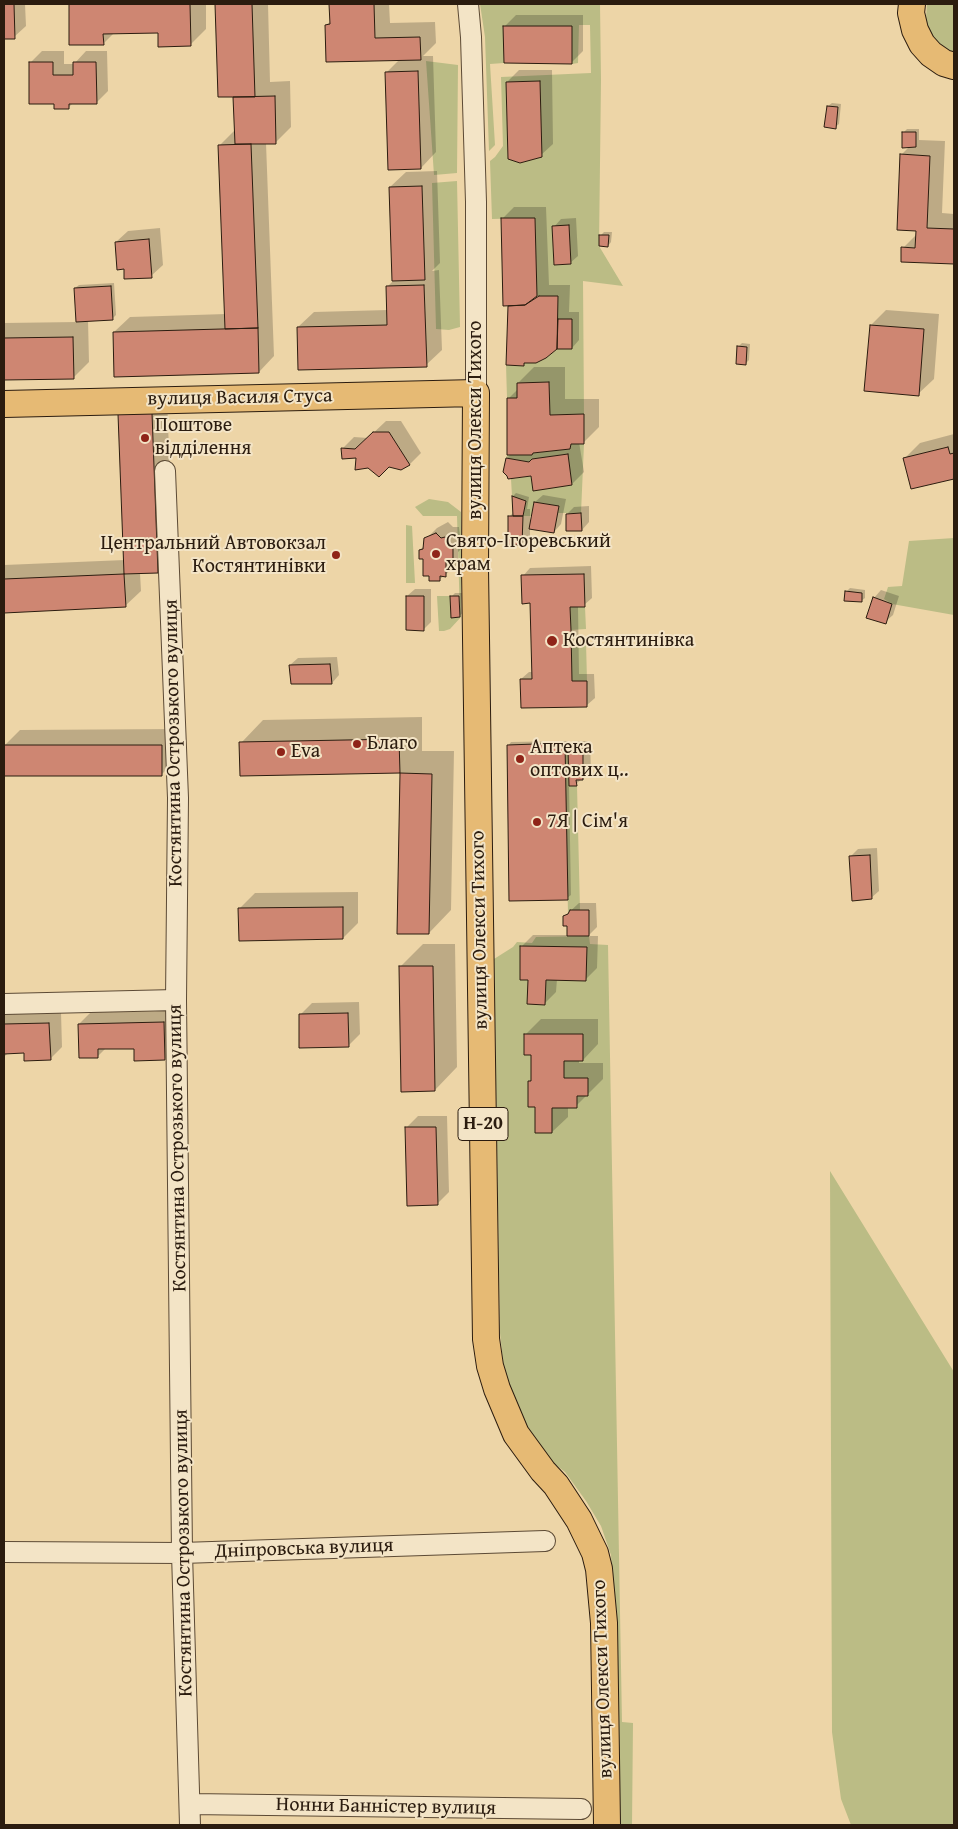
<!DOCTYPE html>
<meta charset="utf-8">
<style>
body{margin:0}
#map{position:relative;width:958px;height:1829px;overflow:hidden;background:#edd5a7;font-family:"Gentium Book Plus",serif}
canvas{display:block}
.frame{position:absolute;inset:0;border:5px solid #2b1c0f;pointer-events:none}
</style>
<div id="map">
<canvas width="958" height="1829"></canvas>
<div class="frame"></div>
</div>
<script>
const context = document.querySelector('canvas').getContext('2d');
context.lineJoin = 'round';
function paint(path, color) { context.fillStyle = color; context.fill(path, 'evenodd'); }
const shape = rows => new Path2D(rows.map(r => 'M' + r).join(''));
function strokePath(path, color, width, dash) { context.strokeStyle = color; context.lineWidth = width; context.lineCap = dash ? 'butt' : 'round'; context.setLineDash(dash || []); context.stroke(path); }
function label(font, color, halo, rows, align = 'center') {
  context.font = font + ' "Gentium Book Plus",serif'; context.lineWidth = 4; context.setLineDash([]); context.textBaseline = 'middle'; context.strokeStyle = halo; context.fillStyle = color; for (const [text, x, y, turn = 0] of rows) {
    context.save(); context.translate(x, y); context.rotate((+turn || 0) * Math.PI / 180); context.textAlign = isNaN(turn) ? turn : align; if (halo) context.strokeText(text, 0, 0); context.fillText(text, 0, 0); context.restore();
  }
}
paint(shape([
 [480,4,600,4,601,80,599,246,623,286,583,281,584,414,550,415,549,382,517,383,517,398,507,398,506,365,524,366,524,363,536,363,546,358,557,349,572,349,572,320,558,319,558,296,537,296,535,218,492,219,490,161,495,157,503,146,501,77,591,73,590,25,579,25,578,63,572,64,572,26,504,26,504,63,490,64,495,145,489,151,485,37],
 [540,81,542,157,520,163,508,158,506,82],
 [552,226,569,226,571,264,554,265],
 [927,4,954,4,954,56,939,48,927,30,926,18],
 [426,61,458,65,457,173,434,175],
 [457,181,460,327,449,330,436,329,432,183],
 [571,444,584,444,581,513,558,513,559,506,534,502,531,516,523,516,526,501,512,496,511,479,531,476,533,491,572,485,567,454,532,459,529,462,506,458,507,455,532,455,533,453,570,449],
 [429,499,448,502,461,512,461,617,450,629,444,631,439,631,437,596,450,596,451,617,460,617,457,516,423,516,415,507],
 [406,525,412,526,415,583,406,583],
 [954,538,954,615,892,604,884,599,888,587,902,586,909,541],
 [570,607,585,607,586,629,571,630],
 [571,642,586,642,587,681,572,681],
 [565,748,568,748,569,786,577,786,580,910,570,910,568,914],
 [589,936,590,944,608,945,622,1722,633,1723,632,1825,618,1825,615,1629,611,1555,601,1526,586,1501,565,1472,552,1462,527,1432,504,1372,500,1333,494,959,513,947,517,942,532,943,536,937],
 [830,1171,954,1372,954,1825,851,1825,841,1799,832,1732]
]), '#bbbc85');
paint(shape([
 [4,4,25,4,26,26,14,37,4,38],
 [70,4,206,4,206,29,190,45,159,32,114,33,103,44,70,44],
 [217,4,268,4,270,82,290,81,291,127,276,142,266,143,274,356,259,372,114,332,130,317,226,314,220,145,236,129,235,95,219,96],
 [330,4,389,4,390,23,435,22,436,43,423,56,433,56,436,152,421,168,387,72,400,59,326,25,331,21],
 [516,15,583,15,583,51,572,62,505,26],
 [42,51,64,51,64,64,74,64,86,51,107,51,108,91,96,103,73,103,68,108,56,102,30,63],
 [519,70,552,70,553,144,541,155,507,82],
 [832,103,841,104,839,124,835,127,828,106],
 [907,129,919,129,919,140,945,141,942,213,954,214,954,263,902,260,903,248,917,234,901,155,910,146,903,133],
 [437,171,440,263,432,271,439,270,442,350,426,365,298,327,314,312,388,310,387,287,393,281,390,187,406,172],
 [514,207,546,207,549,285,570,285,569,312,579,312,579,340,572,348,556,339,524,364,507,364,509,304,502,219],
 [576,218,578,256,570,263,554,227,561,219],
 [160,228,163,265,151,276,116,242,128,231],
 [604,232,612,232,611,242,608,246,601,235],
 [114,283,116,315,112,319,88,320,89,362,73,378,4,379,4,323,77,322,75,288,79,285],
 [886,310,939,314,934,379,918,394,871,325],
 [742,343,750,344,749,360,746,363,738,347],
 [534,367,565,367,565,399,599,399,599,427,584,442,579,442,584,472,572,484,532,474,507,458,511,454,508,399,518,389,518,383],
 [167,398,173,556,157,572,140,573,141,591,125,606,4,611,4,565,125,560,120,415],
 [386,421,401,421,421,453,410,464,400,468,343,448,354,437,368,438],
 [954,434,954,477,912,488,904,459,920,443],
 [516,493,529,497,527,509,530,509,530,520,532,521,535,502,543,495,566,499,561,524,554,532,530,528,530,536,522,544,510,516,514,512,513,496],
 [589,506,589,522,582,530,567,514,574,507],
 [448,522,453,527,459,527,460,536,464,536,464,546,458,552,458,564,439,580,420,550,424,546,425,540,437,528],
 [591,566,592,598,584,605,578,606,579,674,594,674,595,698,587,705,521,679,529,672,533,672,531,602,523,576,530,568],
 [850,588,865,590,865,598,861,601,846,592],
 [415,589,431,589,431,622,423,630,407,596],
 [881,590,899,596,893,615,885,622,874,598],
 [455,593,462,593,463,613,459,616,452,596],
 [337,657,339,675,332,683,290,665,298,658],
 [422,717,422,751,454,751,451,910,429,933,398,932,401,772,241,775,241,743,263,720],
 [177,729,177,759,161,775,5,745,20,730],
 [568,741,569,749,577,741,590,741,591,771,576,784,569,785,571,895,567,898,508,746,511,742],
 [877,848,879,891,871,898,850,857,858,849],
 [358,892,358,923,343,938,240,908,255,893],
 [579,903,596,903,597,927,588,936,598,936,597,968,586,979,557,979,556,992,545,1003,529,979,522,946,533,935,568,935,568,925,564,917],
 [423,944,455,944,457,1067,435,1090,400,967],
 [359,1002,360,1034,348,1046,300,1015,312,1003],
 [175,1011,176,1047,165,1059,135,1047,106,1048,97,1057,79,1024,91,1012],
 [61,1012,62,1047,50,1059,25,1052,8,1053,4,1057,4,1014],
 [541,1019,598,1019,598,1044,583,1060,579,1060,579,1063,603,1063,603,1079,576,1106,568,1106,568,1117,552,1132,536,1106,529,1082,533,1078,532,1054,525,1035],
 [418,1116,447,1116,449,1192,437,1204,406,1128]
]), '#0003');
const building = shape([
 [4,4,14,4,15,39,4,39,4,4],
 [69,4,190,4,191,46,158,47,158,33,103,34,104,45,69,45,69,4],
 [215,4,252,4,255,97,218,97,215,4],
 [329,4,374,4,375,38,420,37,421,60,326,62,325,25,330,24,329,4],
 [503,26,572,26,572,64,504,63,503,26],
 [29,62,53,62,53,75,73,75,73,62,96,62,97,104,69,104,69,109,54,109,54,104,29,104,29,62],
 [418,71,421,169,388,170,385,72,418,71],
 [540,81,542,157,520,163,508,159,506,82,540,81],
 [275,96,276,144,235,144,233,97,275,96],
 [827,106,838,107,836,129,824,127,827,106],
 [902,132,916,132,916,147,902,148,902,132],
 [251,144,258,328,225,329,218,145,251,144],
 [900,154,930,156,927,228,954,229,954,264,901,262,901,247,915,248,916,231,897,230,900,154],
 [422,186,425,280,392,281,389,187,422,186],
 [501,218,535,218,537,296,525,305,503,306,501,218],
 [569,225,571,264,554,265,552,226,569,225],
 [599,235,609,235,608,247,599,246,599,235],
 [149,239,152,278,124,279,124,269,117,270,115,242,149,239],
 [424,285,427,367,298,370,297,327,387,325,386,286,424,285],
 [111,286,113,320,76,322,74,288,111,286],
 [539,296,558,296,557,349,546,358,536,363,524,363,524,366,506,365,508,306,525,305,539,296],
 [558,319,572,319,572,349,557,349,558,319],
 [870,325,924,329,919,396,864,391,870,325],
 [258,328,259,373,114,377,113,332,258,328],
 [73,337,74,379,4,380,4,338,73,337],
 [737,346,747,347,746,365,736,364,737,346],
 [549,382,550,415,584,414,584,444,571,444,570,449,533,453,532,455,507,455,507,398,517,398,517,383,549,382],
 [152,413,158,573,124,574,118,414,152,413],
 [373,432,389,432,410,465,401,470,389,467,379,477,368,468,355,470,356,458,342,459,341,448,355,449,373,432],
 [948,447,950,454,954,453,954,479,911,489,903,458,948,447],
 [568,454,572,485,533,491,531,476,508,479,507,476,503,472,506,458,529,462,532,459,568,454],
 [512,496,526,501,523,516,513,516,512,496],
 [534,502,559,506,554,533,529,529,534,502],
 [581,513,582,531,566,531,566,514,581,513],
 [508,516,523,516,522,545,508,545,508,516],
 [436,533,441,538,445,537,448,539,449,547,453,547,453,559,446,559,446,577,440,576,440,581,429,581,429,576,423,576,423,559,419,559,419,550,423,549,424,538,436,533],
 [124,574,126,607,4,613,4,579,124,574],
 [584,574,585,607,570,607,571,630,572,681,587,681,587,707,521,708,520,679,532,679,530,603,522,604,521,575,584,574],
 [845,591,862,593,862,602,844,601,845,591],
 [406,596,424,596,424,631,406,630,406,596],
 [450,596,459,596,460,617,451,618,450,596],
 [873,597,892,604,886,624,866,618,873,597],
 [330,664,332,684,291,684,289,665,330,664],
 [399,739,400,773,240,776,239,742,399,739],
 [565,743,568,900,509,901,507,745,565,743],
 [4,745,162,745,162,776,4,776,4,745],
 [568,748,583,748,583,780,576,780,577,786,569,786,568,748],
 [400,773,432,774,429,934,397,934,400,773],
 [870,855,872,899,852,901,849,856,870,855],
 [343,907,343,939,239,941,238,908,343,907],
 [570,910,589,910,589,936,567,936,567,926,563,926,563,916,568,914,570,910],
 [520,946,587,947,586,981,546,980,545,1005,527,1004,528,980,520,980,520,946],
 [399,966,433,966,435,1091,401,1092,399,966],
 [348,1013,349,1047,299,1048,299,1014,348,1013],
 [164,1022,165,1060,134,1061,134,1049,98,1049,98,1058,79,1058,78,1024,164,1022],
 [49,1023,51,1060,24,1061,24,1053,4,1054,4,1024,49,1023],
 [524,1034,583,1034,583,1061,564,1061,564,1078,588,1078,588,1096,577,1096,577,1108,552,1108,552,1133,535,1133,535,1107,528,1107,528,1081,531,1081,531,1055,524,1055,524,1034],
 [405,1127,436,1127,438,1205,407,1206,405,1127]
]);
paint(building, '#ce8672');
strokePath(building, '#2b1c0f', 1);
const minor = shape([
 [468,4,471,37,476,202,476,393],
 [165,471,178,798,176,1000,182,1553,190,1825],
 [4,1004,176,1000],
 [4,1552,182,1553,545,1541],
 [190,1804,581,1809]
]);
const major = shape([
 [912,4,911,13,915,30,922,44,931,54,944,63,954,66],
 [4,404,476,393,475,568,486,1339,490,1366,497,1389,516,1434,543,1471,556,1485,579,1520,595,1553,599,1569,604,1623,607,1825]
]);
strokePath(minor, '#5c4a35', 22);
strokePath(major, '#2b1c0f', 28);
strokePath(minor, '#f3e4c6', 20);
strokePath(major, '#e6ba74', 26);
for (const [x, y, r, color] of [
 [145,438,5,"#8f2418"],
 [436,554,5,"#8f2418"],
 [336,555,5,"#8f2418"],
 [552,641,6,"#8f2418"],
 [357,744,5,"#8f2418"],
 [281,752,5,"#8f2418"],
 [520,759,5,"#8f2418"],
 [537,822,5,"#8f2418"]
]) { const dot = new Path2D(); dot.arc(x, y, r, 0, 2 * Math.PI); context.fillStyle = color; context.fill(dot); strokePath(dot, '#f3e4c6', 2); }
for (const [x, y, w] of [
 [483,1124,50]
]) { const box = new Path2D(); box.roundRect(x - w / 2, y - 16.5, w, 33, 4); context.fillStyle = '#f3e4c6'; context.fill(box); strokePath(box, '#2b1c0f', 1); }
label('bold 19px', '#2b1c0f', null, [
 ["Н-20",483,1124]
]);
label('20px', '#2b1c0f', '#f3e4c6', [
 ["вулиця Василя Стуса",240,398,-1],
 ["вулиця Олекси Тихого",476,420,-90],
 ["Костянтина Острозького вулиця",174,743,-91],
 ["вулиця Олекси Тихого",480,930,-91],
 ["Костянтина Острозького вулиця",178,1148,-91],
 ["Дніпровська вулиця",304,1549,-2],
 ["Костянтина Острозького вулиця",184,1553,-91],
 ["вулиця Олекси Тихого",603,1679,-92],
 ["Нонни Банністер вулиця",386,1807,1]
]);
label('20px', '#2b1c0f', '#f3e4c6', [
 ["Поштове",155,426],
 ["відділення",155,449],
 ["Свято-Ігоревський",446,542],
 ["храм",446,565],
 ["Центральний Автовокзал",326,544,"right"],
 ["Костянтинівки",326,567,"right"],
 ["Костянтинівка",563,641],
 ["Благо",367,744],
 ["Аптека",530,748],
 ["оптових ц‥",530,771],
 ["Eva",291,752],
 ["7Я | Сім'я",547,822]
], 'left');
</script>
